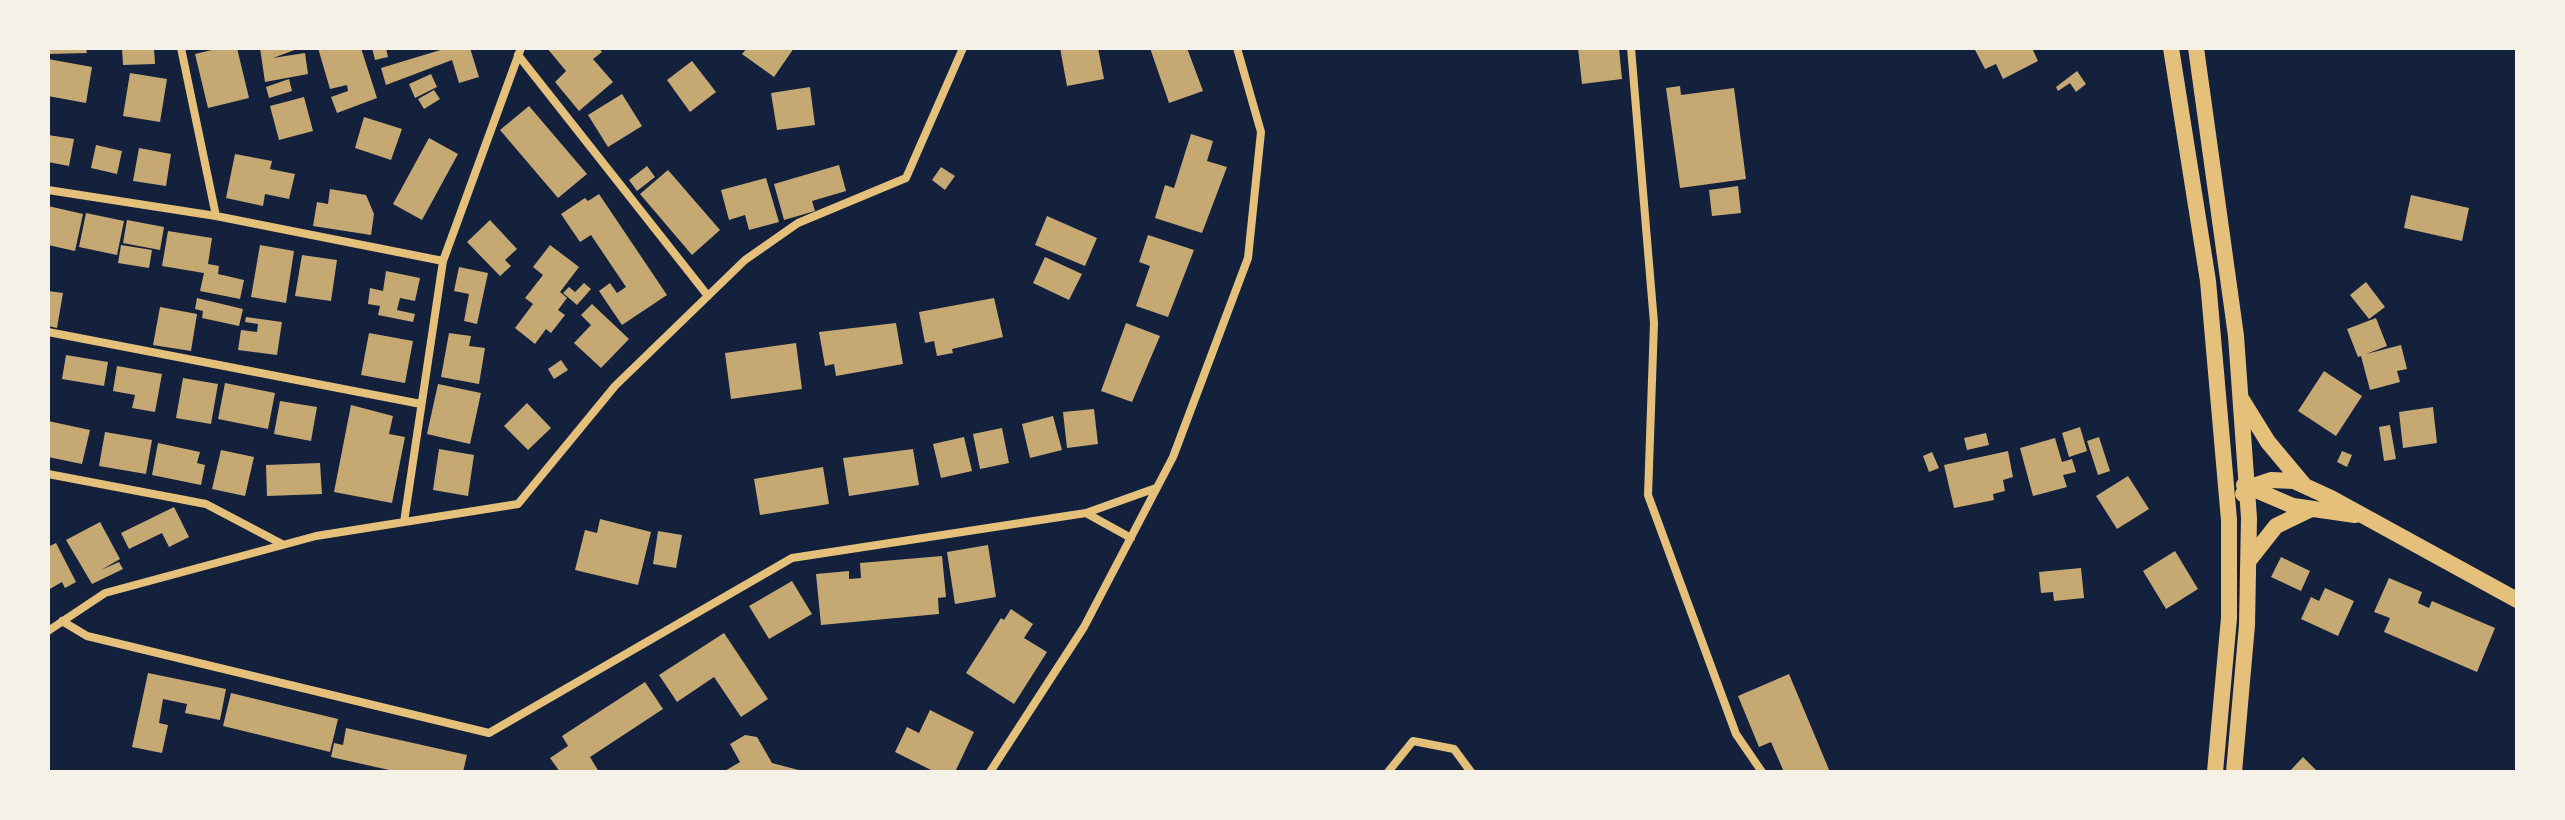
<!DOCTYPE html>
<style>
body{margin:0}
#map{position:relative;width:2565px;height:820px;overflow:hidden;background:#14213d;font-family:Montserrat,sans-serif}
canvas{display:block}
.frame{position:absolute;inset:0;border:50px solid #f6f1e7;pointer-events:none}
</style>
<div id="map">
<canvas width="2565" height="820"></canvas>
<div class="frame"></div>
</div>
<script>
const context = document.querySelector('canvas').getContext('2d');
context.lineJoin = 'round';
function paint(path, color) { context.fillStyle = color; context.fill(path, 'evenodd'); }
const shape = rows => new Path2D(rows.map(r => 'M' + r).join(''));
function strokePath(path, color, width, dash) { context.strokeStyle = color; context.lineWidth = width; context.lineCap = dash ? 'butt' : 'round'; context.setLineDash(dash || []); context.stroke(path); }
paint(shape([
 [48,48,86,48,87,53,48,54],
 [122,48,154,48,155,64,123,65],
 [220,48,237,48,249,98,208,108,195,54],
 [260,48,300,48,273,58,305,53,308,74,265,82],
 [318,48,361,48,377,98,337,113,331,97,348,91,347,85,330,89],
 [372,48,386,48,388,57,375,60],
 [447,48,470,48,479,77,459,83,452,60,386,85,381,68],
 [547,48,599,48,602,52,593,59,613,82,579,111,555,82,566,71],
 [747,48,794,48,774,77,742,54],
 [1060,48,1098,48,1104,79,1067,86],
 [1150,48,1187,48,1203,91,1169,103],
 [1578,48,1619,48,1622,79,1582,84],
 [1974,48,2032,48,2038,61,2003,79,1996,64,1985,69],
 [48,59,92,67,86,103,48,96],
 [692,61,716,92,690,112,667,80],
 [2077,71,2086,84,2076,92,2070,83,2058,91,2056,87],
 [130,73,167,79,160,122,123,116],
 [431,74,437,87,415,98,409,84],
 [289,79,292,91,269,98,266,87],
 [1680,86,1681,95,1734,88,1746,179,1680,188,1666,88],
 [810,87,815,125,777,130,771,93],
 [434,90,440,99,424,109,418,99],
 [622,94,642,126,608,147,588,115],
 [304,97,313,131,279,140,270,106],
 [529,106,587,174,558,198,500,130],
 [364,117,402,129,391,160,355,148],
 [1191,134,1213,141,1207,161,1227,167,1202,233,1155,218,1165,185,1174,188],
 [48,135,74,139,69,166,48,162],
 [429,138,458,154,422,220,393,204],
 [96,145,122,151,117,174,91,168],
 [139,148,171,154,166,186,133,181],
 [235,154,272,161,270,169,295,174,289,199,265,194,263,206,226,198],
 [839,165,846,191,812,201,815,211,784,220,774,184],
 [647,166,655,177,637,191,629,180],
 [941,167,955,176,945,190,932,180],
 [668,170,720,230,692,255,640,194],
 [766,178,779,222,749,230,745,215,729,220,721,190],
 [1738,186,1741,213,1712,216,1709,190],
 [330,189,366,195,374,214,371,235,313,226,317,202,328,204],
 [599,194,667,295,622,325,599,291,610,283,617,293,626,287,591,235,580,242,561,214,585,198,588,201],
 [2411,195,2469,208,2462,241,2404,228],
 [48,206,83,214,75,251,48,245],
 [86,213,124,221,117,255,79,247],
 [1047,216,1097,238,1085,266,1035,245],
 [127,220,164,227,160,250,123,243],
 [490,220,517,249,505,260,511,266,500,276,467,242],
 [168,231,212,238,208,264,219,266,218,274,244,280,240,299,200,291,204,273,162,266],
 [1148,235,1194,250,1168,317,1136,306,1150,266,1139,262],
 [121,245,152,250,149,268,118,263],
 [260,245,294,251,286,303,251,297],
 [550,245,579,267,560,292,567,298,558,310,565,315,551,333,546,329,535,344,515,328,533,304,525,298,543,275,533,267],
 [302,255,337,260,331,301,295,296],
 [1045,257,1082,274,1069,300,1033,283],
 [459,267,488,273,477,324,464,321,469,294,454,291],
 [386,271,420,278,415,301,400,298,397,310,415,314,413,322,378,315,380,306,368,304,370,288,383,291],
 [2366,282,2385,307,2369,319,2350,295],
 [584,283,591,289,577,305,563,293,569,287,575,292],
 [48,291,63,293,57,328,48,326],
 [197,298,243,309,239,326,202,318,203,311,195,309],
 [994,298,1003,337,952,349,953,353,937,356,934,341,925,343,919,312],
 [592,304,629,339,601,368,574,343,591,325,581,315],
 [160,307,197,314,191,351,153,345],
 [246,317,282,322,277,355,238,350,241,330,257,332,258,324,245,322],
 [2376,318,2387,346,2366,354,2401,345,2407,369,2397,371,2400,382,2370,390,2361,356,2358,357,2347,329],
 [896,323,903,364,836,376,834,364,825,366,819,332],
 [1126,323,1160,336,1132,402,1101,391],
 [369,333,413,341,405,383,361,375],
 [449,333,471,336,469,346,485,348,479,384,441,377],
 [796,343,802,389,731,399,725,353],
 [66,355,108,362,104,386,62,379],
 [561,360,568,370,554,379,548,369],
 [117,366,162,374,155,412,132,408,135,395,113,391],
 [2324,371,2362,396,2336,436,2298,411],
 [183,378,218,384,211,424,176,418],
 [225,383,275,393,268,429,218,419],
 [438,384,481,393,470,444,427,434],
 [280,401,317,407,311,441,274,434],
 [527,403,551,428,528,450,504,426],
 [351,405,393,416,389,434,405,437,392,503,334,492],
 [2433,407,2437,443,2403,448,2399,412],
 [1094,409,1098,444,1067,448,1063,412],
 [1053,416,1062,450,1030,458,1022,424],
 [48,421,90,430,82,464,48,457],
 [2390,425,2396,459,2384,461,2379,427],
 [2080,427,2087,451,2069,457,2062,433],
 [1002,428,1009,463,980,469,973,434],
 [105,432,152,440,146,474,99,466],
 [1986,433,1989,445,1967,450,1964,438],
 [964,437,972,471,941,478,933,444],
 [2099,437,2110,471,2098,475,2087,441],
 [2055,438,2062,462,2072,459,2076,472,2063,475,2067,487,2033,496,2020,448],
 [158,443,200,452,197,463,205,465,201,485,152,475],
 [439,449,474,455,468,496,433,490],
 [913,449,919,485,849,496,843,458],
 [221,450,254,457,245,496,212,489],
 [2008,451,2013,477,2003,480,2005,491,1993,494,1994,500,1954,508,1944,465],
 [2342,451,2352,455,2347,467,2337,462],
 [1932,452,1939,468,1929,472,1923,456],
 [320,463,322,494,267,496,266,465],
 [823,467,829,504,760,515,754,479],
 [2128,476,2149,509,2117,529,2096,496],
 [174,507,189,537,169,547,162,533,129,549,121,533],
 [600,519,651,532,638,585,575,570,585,530,597,533],
 [100,522,120,559,101,570,119,562,123,569,92,584,66,540],
 [658,531,682,535,676,568,653,564],
 [56,543,76,582,65,588,62,582,48,590,48,547],
 [988,545,996,597,955,604,947,552],
 [2175,551,2198,589,2166,609,2143,571],
 [942,556,946,597,938,598,939,614,821,625,816,574,849,571,849,579,861,578,860,563],
 [2281,557,2310,571,2301,591,2271,577],
 [2081,568,2084,598,2054,601,2053,592,2041,593,2039,572],
 [2389,578,2422,592,2418,603,2429,608,2432,601,2495,628,2477,672,2384,632,2390,618,2374,612],
 [792,581,812,614,769,639,749,606],
 [2325,588,2354,601,2338,636,2301,619,2311,597,2319,601],
 [1011,609,1033,624,1024,638,1047,652,1014,704,966,673,1001,618,1004,620],
 [724,633,768,699,741,717,714,677,677,702,659,675],
 [148,673,226,689,220,720,185,713,187,704,163,699,159,723,168,725,162,753,132,747],
 [1789,674,1830,772,1784,772,1771,742,1759,747,1738,696],
 [645,682,663,709,590,757,599,772,560,772,550,758,568,746,562,736],
 [231,693,338,719,330,752,223,726],
 [930,710,974,732,955,772,935,772,895,752,907,727,919,733],
 [346,728,467,755,463,772,398,772,331,757,334,743,343,745],
 [745,735,757,737,772,763,806,772,723,772,740,762,730,744],
 [2303,757,2318,772,2289,772]
]), '#c6a872');
strokePath(shape([
 [181,48,216,216,443,261,521,48],
 [1631,48,1654,323,1648,495,1736,734,1762,772],
 [518,55,708,296],
 [48,190,216,216],
 [48,332,421,404],
 [48,474,206,504,282,544],
 [404,522,443,261],
 [1131,538,1086,513,1156,488],
 [62,621,87,636,489,733,792,558,1086,513],
 [48,631,105,593,316,536,518,504,615,386,745,260,798,223,906,178,963,48],
 [990,772,1084,627,1173,457,1248,258,1261,132,1237,48],
 [1388,772,1413,741,1454,749,1471,772]
]), '#e5c07b', 8);
strokePath(shape([
 [2171,48,2208,281,2229,520,2229,618,2215,772],
 [2196,48,2236,336,2249,518,2247,625,2234,772],
 [2242,400,2268,442,2304,485],
 [2244,485,2293,506,2355,515],
 [2243,494,2247,488,2271,480,2294,481,2331,498,2517,600],
 [2250,559,2276,526,2309,510]
]), '#e5c07b', 16);
</script>
